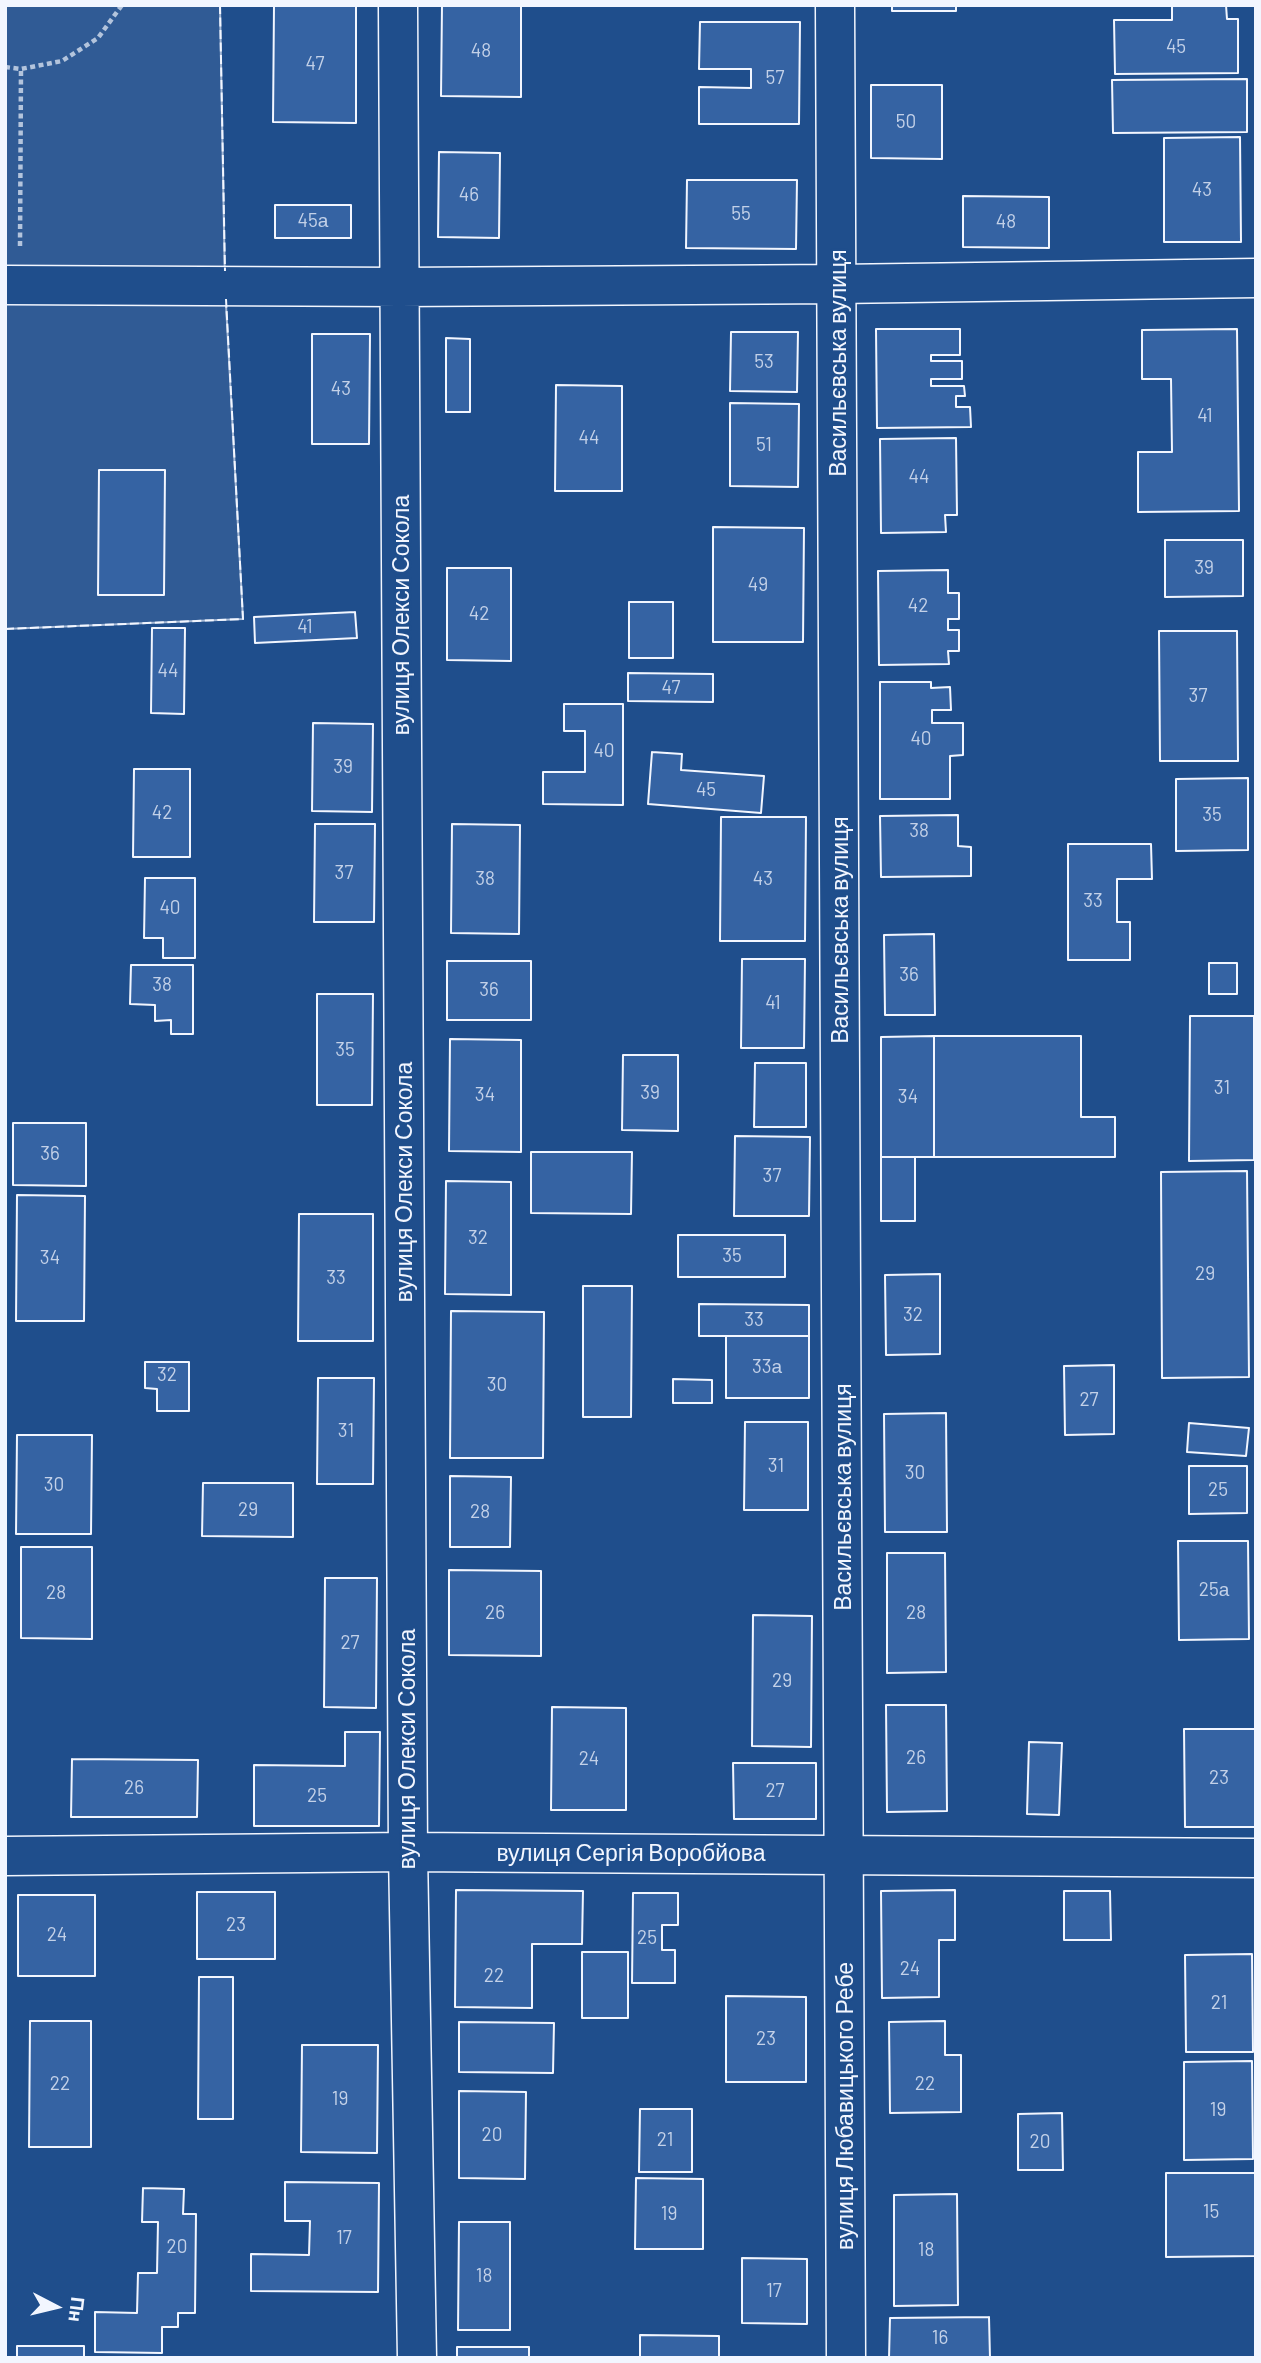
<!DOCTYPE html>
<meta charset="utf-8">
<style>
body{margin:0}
#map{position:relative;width:1261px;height:2363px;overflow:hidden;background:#1f4e8c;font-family:Barlow,sans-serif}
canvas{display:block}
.frame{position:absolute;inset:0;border:7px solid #f2f6ff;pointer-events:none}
.north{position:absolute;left:21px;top:2272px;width:70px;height:70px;-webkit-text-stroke:5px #1f4e8c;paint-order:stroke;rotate:97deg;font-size:19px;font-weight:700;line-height:28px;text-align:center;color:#f2f6ff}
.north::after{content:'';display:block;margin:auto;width:24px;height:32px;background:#f2f6ff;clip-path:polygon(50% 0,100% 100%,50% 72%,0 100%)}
</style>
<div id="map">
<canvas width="1261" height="2363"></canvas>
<div class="frame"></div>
<div class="north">Пн</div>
</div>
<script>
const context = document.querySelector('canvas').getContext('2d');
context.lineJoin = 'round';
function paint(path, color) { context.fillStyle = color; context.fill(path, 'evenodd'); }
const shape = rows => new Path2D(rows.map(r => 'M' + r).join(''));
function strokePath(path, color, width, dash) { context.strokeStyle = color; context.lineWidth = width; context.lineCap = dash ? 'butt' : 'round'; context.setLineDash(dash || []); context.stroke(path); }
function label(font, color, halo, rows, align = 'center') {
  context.font = font + ' Barlow,sans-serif'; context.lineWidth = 5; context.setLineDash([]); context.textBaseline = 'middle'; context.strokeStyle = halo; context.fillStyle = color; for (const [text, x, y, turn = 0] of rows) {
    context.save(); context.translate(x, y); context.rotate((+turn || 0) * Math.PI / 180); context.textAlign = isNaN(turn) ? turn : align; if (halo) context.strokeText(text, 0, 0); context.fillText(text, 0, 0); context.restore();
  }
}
const built = shape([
 [5,5,220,5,225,286,243,619,5,629,5,5]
]);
paint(built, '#305b95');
strokePath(built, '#a8bbd7', 2);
const building = shape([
 [274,5,356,5,356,123,273,122,274,5],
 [442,5,521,5,521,97,441,96,442,5],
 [892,5,956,5,956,11,892,11,892,5],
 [1172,5,1226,5,1227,19,1238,19,1238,73,1115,74,1114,20,1172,20,1172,5],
 [700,22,800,22,799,124,699,124,699,87,751,88,751,69,699,69,700,22],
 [1247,79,1247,132,1113,133,1112,80,1247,79],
 [871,85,942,85,942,159,871,158,871,85],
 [1240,137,1241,242,1164,242,1164,138,1240,137],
 [439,152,500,153,499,238,438,237,439,152],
 [687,180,797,180,796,249,686,248,687,180],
 [963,196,1049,197,1049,248,963,247,963,196],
 [275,205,351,205,351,238,275,238,275,205],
 [876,329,960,329,960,355,931,355,931,361,962,361,962,379,931,379,931,386,964,386,965,396,956,396,956,407,970,407,971,427,877,428,876,329],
 [1237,329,1239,511,1138,512,1138,452,1172,452,1171,379,1142,379,1142,330,1237,329],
 [731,332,798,332,797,392,730,391,731,332],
 [312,334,370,334,369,444,312,444,312,334],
 [446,338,470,339,470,412,446,412,446,338],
 [556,385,622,386,622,491,555,491,556,385],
 [730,403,799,404,798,487,730,486,730,403],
 [956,438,957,515,945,515,946,532,881,533,880,439,956,438],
 [99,470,165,470,164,595,98,595,99,470],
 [713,527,804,528,803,642,713,642,713,527],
 [1165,540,1243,540,1243,596,1165,597,1165,540],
 [447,568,511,568,511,661,447,660,447,568],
 [948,570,948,593,959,593,959,619,948,619,948,630,959,630,959,651,948,651,949,664,879,665,878,571,948,570],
 [629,602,673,602,673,658,629,658,629,602],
 [355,612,357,638,255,643,254,617,355,612],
 [152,628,185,628,184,714,151,713,152,628],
 [1159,631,1237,631,1238,761,1160,761,1159,631],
 [628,673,713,674,713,702,628,701,628,673],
 [880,682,931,682,931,688,950,687,951,710,932,710,932,723,963,723,963,755,950,756,950,799,880,799,880,682],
 [564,704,623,704,623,805,543,804,543,772,585,772,585,731,564,731,564,704],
 [313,723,373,724,372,812,312,811,313,723],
 [652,752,682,754,681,770,764,776,761,813,648,804,652,752],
 [134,769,190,769,190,857,133,857,134,769],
 [1248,778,1248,850,1176,851,1176,779,1248,778],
 [958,815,958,846,971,847,971,876,881,877,880,816,958,815],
 [721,817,806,817,805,941,720,941,721,817],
 [315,824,375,824,374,922,314,922,315,824],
 [452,824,520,825,519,934,451,933,452,824],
 [1068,844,1151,844,1152,879,1117,879,1117,922,1130,922,1130,960,1068,960,1068,844],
 [145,878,195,878,195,958,163,958,163,938,144,938,145,878],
 [934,934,935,1015,885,1015,884,935,934,934],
 [742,959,805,959,804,1048,741,1048,742,959],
 [447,961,531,961,531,1020,447,1020,447,961],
 [1209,963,1237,963,1237,994,1209,994,1209,963],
 [131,965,193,965,193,1034,171,1034,171,1020,155,1021,155,1005,130,1004,131,965],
 [317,994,373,994,372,1105,317,1105,317,994],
 [1190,1016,1254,1016,1254,1160,1189,1161,1190,1016],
 [934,1036,934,1157,881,1157,881,1037,934,1036],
 [934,1036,1081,1036,1081,1117,1115,1117,1115,1157,934,1157,934,1036],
 [450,1039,521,1040,521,1152,449,1151,450,1039],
 [623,1055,678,1055,678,1131,622,1130,623,1055],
 [755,1063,806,1063,806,1127,754,1127,755,1063],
 [13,1123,86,1123,86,1186,13,1185,13,1123],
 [735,1136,810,1137,809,1216,734,1216,735,1136],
 [531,1152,632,1152,631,1214,531,1213,531,1152],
 [881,1157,915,1157,915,1221,881,1221,881,1157],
 [1247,1171,1249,1377,1162,1378,1161,1172,1247,1171],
 [446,1181,511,1182,511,1295,445,1294,446,1181],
 [17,1195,85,1196,84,1321,16,1321,17,1195],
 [299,1214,373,1214,373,1341,298,1341,299,1214],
 [678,1235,785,1235,785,1277,678,1277,678,1235],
 [940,1274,940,1354,886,1355,885,1275,940,1274],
 [583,1286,632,1286,631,1417,583,1417,583,1286],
 [699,1304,809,1305,809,1336,699,1336,699,1304],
 [451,1311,544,1312,543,1458,450,1458,451,1311],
 [726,1336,809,1336,809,1398,726,1398,726,1336],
 [145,1362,189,1362,189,1411,157,1411,157,1389,145,1388,145,1362],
 [1114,1365,1114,1434,1065,1435,1064,1366,1114,1365],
 [318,1378,374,1378,373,1484,317,1484,318,1378],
 [673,1379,712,1380,712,1403,673,1403,673,1379],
 [946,1413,947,1532,885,1532,884,1414,946,1413],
 [745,1422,808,1422,808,1510,744,1510,745,1422],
 [1189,1423,1249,1428,1246,1456,1187,1452,1189,1423],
 [17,1435,92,1435,91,1534,16,1534,17,1435],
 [1189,1466,1247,1466,1247,1513,1189,1514,1189,1466],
 [450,1476,511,1477,510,1547,450,1547,450,1476],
 [203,1483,293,1483,293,1537,202,1536,203,1483],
 [1178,1541,1248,1541,1249,1639,1179,1640,1178,1541],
 [21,1547,92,1547,92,1639,21,1638,21,1547],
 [887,1553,945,1553,946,1672,887,1673,887,1553],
 [449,1570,541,1571,541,1656,449,1655,449,1570],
 [325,1578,377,1578,376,1708,324,1707,325,1578],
 [753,1615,812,1616,811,1747,752,1746,753,1615],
 [886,1705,946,1705,947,1811,887,1812,886,1705],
 [552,1707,626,1708,626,1810,551,1810,552,1707],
 [1184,1729,1255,1729,1255,1827,1185,1827,1184,1729],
 [345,1732,380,1732,379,1826,254,1826,254,1765,345,1766,345,1732],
 [1029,1742,1062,1743,1059,1815,1027,1814,1029,1742],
 [72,1759,198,1760,197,1817,71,1817,72,1759],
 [733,1763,816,1763,816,1819,734,1819,733,1763],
 [456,1890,583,1891,582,1944,532,1944,532,2008,455,2007,456,1890],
 [955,1890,955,1940,939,1940,939,1997,882,1998,881,1891,955,1890],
 [1064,1891,1110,1891,1111,1940,1064,1940,1064,1891],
 [197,1892,275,1892,275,1959,197,1959,197,1892],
 [633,1893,678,1893,678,1925,662,1925,662,1950,675,1950,675,1983,632,1983,633,1893],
 [18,1895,95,1895,95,1976,18,1976,18,1895],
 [582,1952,628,1952,628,2018,582,2018,582,1952],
 [1252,1954,1253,2052,1186,2052,1185,1955,1252,1954],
 [199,1977,233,1977,233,2119,198,2119,199,1977],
 [726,1996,806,1997,806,2082,726,2082,726,1996],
 [30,2021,91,2021,91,2147,29,2147,30,2021],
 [945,2021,945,2055,961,2055,961,2112,890,2113,889,2022,945,2021],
 [459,2022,554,2023,553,2073,459,2072,459,2022],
 [302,2045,378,2045,377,2153,301,2152,302,2045],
 [1252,2061,1253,2159,1184,2160,1184,2062,1252,2061],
 [459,2091,526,2092,525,2179,459,2178,459,2091],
 [640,2109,692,2109,692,2172,639,2172,640,2109],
 [1062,2113,1063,2170,1018,2170,1018,2114,1062,2113],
 [1166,2173,1256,2173,1256,2256,1166,2257,1166,2173],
 [636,2178,703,2179,703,2249,635,2249,636,2178],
 [285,2182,379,2183,378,2292,251,2291,251,2254,309,2255,310,2221,285,2221,285,2182],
 [143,2188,184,2189,183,2214,196,2214,195,2313,178,2313,178,2327,162,2327,162,2353,95,2352,95,2312,137,2313,138,2273,157,2273,158,2222,142,2222,143,2188],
 [957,2194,958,2305,894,2306,894,2195,957,2194],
 [459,2222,510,2222,510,2330,458,2330,459,2222],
 [742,2258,807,2259,807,2324,742,2323,742,2258],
 [989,2317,990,2358,889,2358,890,2318,989,2317],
 [640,2335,719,2336,719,2358,640,2358,640,2335],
 [17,2346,84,2346,84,2358,17,2358,17,2346],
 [457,2347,529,2347,529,2358,457,2358,457,2347]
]);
paint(building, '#3563a3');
strokePath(building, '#f2f6ff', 2);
const minor = shape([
 [398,5,408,1852,417,2358],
 [835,5,846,2358],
 [5,285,400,287,837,284,1256,278],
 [5,1856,408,1852,1256,1858]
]);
strokePath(minor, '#f2f6ff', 41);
strokePath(shape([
 [5,67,21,69,62,61,98,38,122,5],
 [20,246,21,69]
]), '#b3c4dc', 4.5, [5, 3.5]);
strokePath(minor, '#1f4e8c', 38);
strokePath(shape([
 [220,5,225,271],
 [5,629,243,619,226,299]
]), '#f2f6ff', 2, [9, 3.5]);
label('19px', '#c3d1e8', null, [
 ["45",1176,47],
 ["48",481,51],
 ["47",315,64],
 ["57",775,78],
 ["50",906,122],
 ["43",1202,190],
 ["46",469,195],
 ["55",741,214],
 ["45а",313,221],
 ["48",1006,222],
 ["53",764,362],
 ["43",341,389],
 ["41",1205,416],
 ["44",589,438],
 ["51",764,445],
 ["44",919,477],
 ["39",1204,568],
 ["49",758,585],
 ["42",918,606],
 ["42",479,614],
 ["41",305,627],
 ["44",168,671],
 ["47",671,688],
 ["37",1198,696],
 ["40",921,739],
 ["40",604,751],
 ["39",343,767],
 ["45",706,790],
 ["42",162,813],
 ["35",1212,815],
 ["38",919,831],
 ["37",344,873],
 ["38",485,879],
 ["43",763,879],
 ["33",1093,901],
 ["40",170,908],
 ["36",909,975],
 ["38",162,985],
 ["36",489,990],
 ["41",773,1003],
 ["35",345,1050],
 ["31",1222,1088],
 ["39",650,1093],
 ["34",485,1095],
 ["34",908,1097],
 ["36",50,1154],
 ["37",772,1176],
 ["32",478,1238],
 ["35",732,1256],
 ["34",50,1258],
 ["29",1205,1274],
 ["33",336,1278],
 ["32",913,1315],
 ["33",754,1320],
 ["33а",767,1367],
 ["32",167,1375],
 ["30",497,1385],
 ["27",1089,1400],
 ["31",346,1431],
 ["31",776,1466],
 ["30",915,1473],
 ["30",54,1485],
 ["25",1218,1490],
 ["29",248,1510],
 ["28",480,1512],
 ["25а",1214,1590],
 ["28",56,1593],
 ["26",495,1613],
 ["28",916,1613],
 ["27",350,1643],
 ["29",782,1681],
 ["26",916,1758],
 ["24",589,1759],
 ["23",1219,1778],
 ["26",134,1788],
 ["27",775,1791],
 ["25",317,1796],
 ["23",236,1925],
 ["24",57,1935],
 ["25",647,1938],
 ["24",910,1969],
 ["22",494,1976],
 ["21",1219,2003],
 ["23",766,2039],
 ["22",60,2084],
 ["22",925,2084],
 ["19",340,2099],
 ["19",1218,2110],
 ["20",492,2135],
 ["21",665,2140],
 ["20",1040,2142],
 ["15",1211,2212],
 ["19",669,2214],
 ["17",344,2238],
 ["20",177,2247],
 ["18",926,2250],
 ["18",484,2276],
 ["17",774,2291],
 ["16",940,2338]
]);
label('23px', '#f2f6ff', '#1f4e8c', [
 ["Васильєвська вулиця",838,363,-90],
 ["вулиця Олекси Сокола",401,615,-90],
 ["Васильєвська вулиця",840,930,-90],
 ["вулиця Олекси Сокола",404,1182,-90],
 ["Васильєвська вулиця",843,1497,-90],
 ["вулиця Олекси Сокола",407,1749,-90],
 ["вулиця Сергія Воробйова",631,1853],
 ["вулиця Любавицького Ребе",845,2106,-90]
]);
</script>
